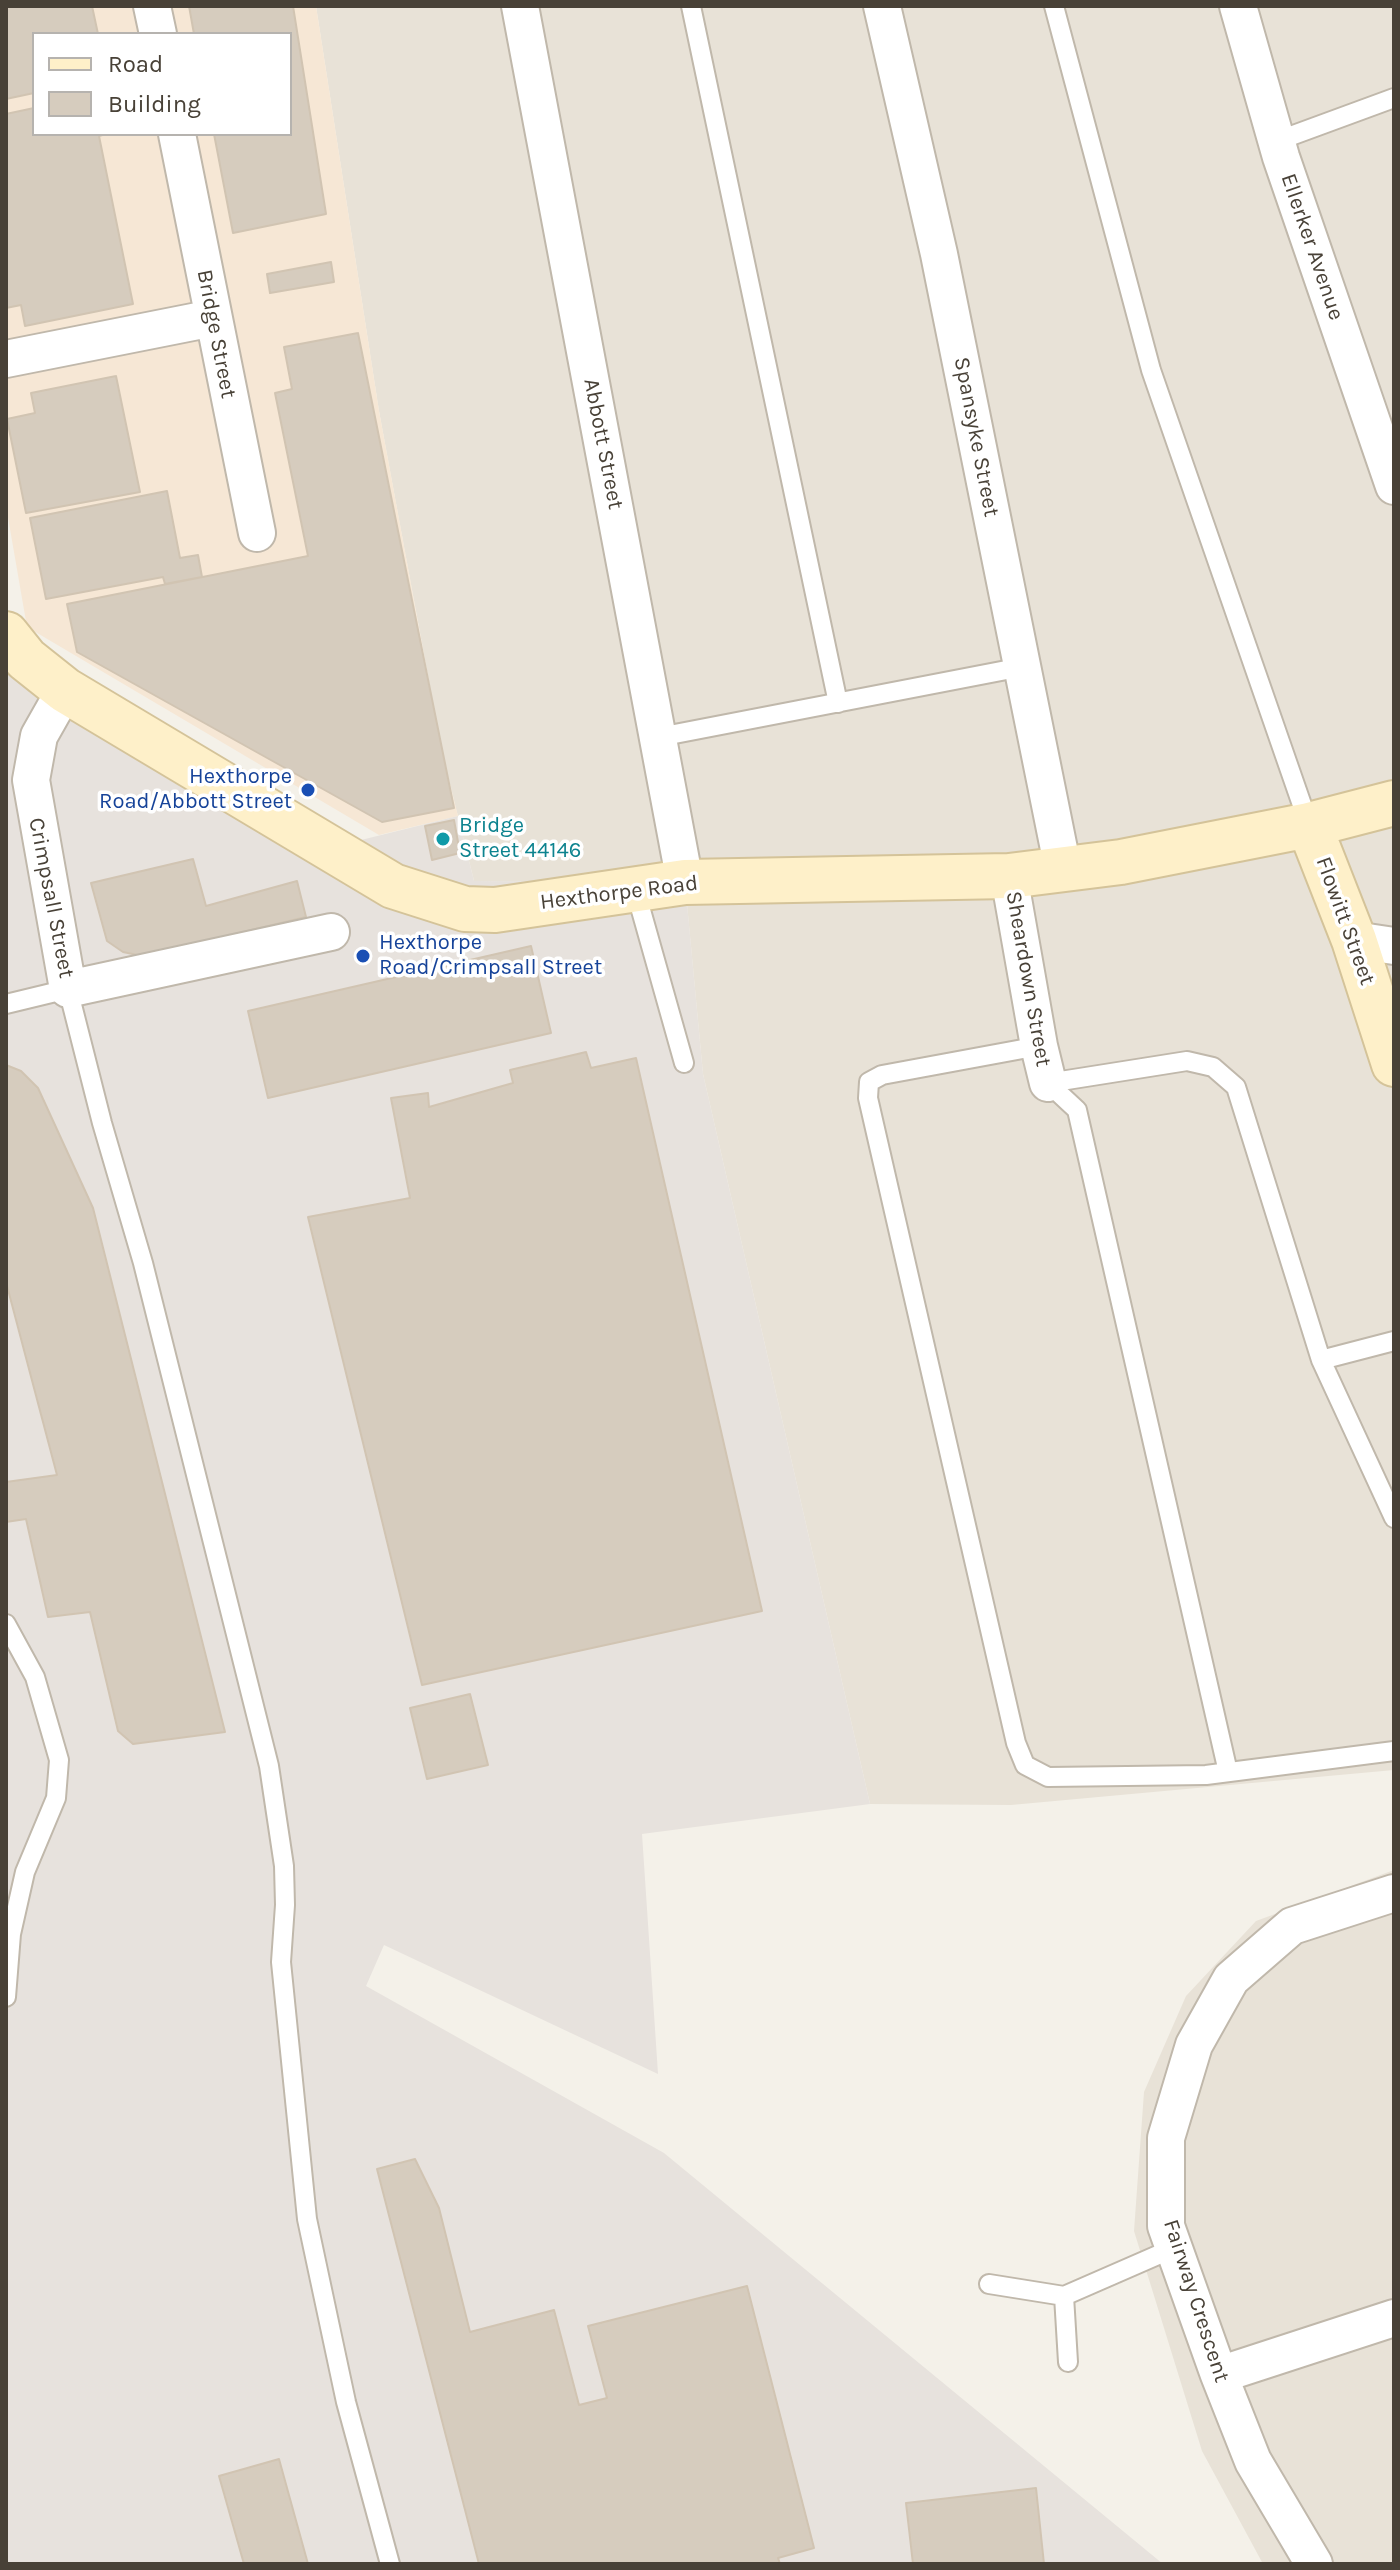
<!DOCTYPE html>
<style>
body{margin:0}
#map{position:relative;width:1400px;height:2570px;overflow:hidden;background:#f4f1e9;font-family:Karla,sans-serif}
canvas{display:block}
.frame{position:absolute;inset:0;border:8px solid #484137;pointer-events:none}
.legend{position:absolute;left:32px;top:32px;width:260px;height:104px;box-sizing:border-box;background:#fff;border:2px solid #b6b3af;margin:0;padding:10px 14px;list-style:none;font-size:24px;color:#484137}
.legend li{display:flex;align-items:center;gap:16px;height:40px}
.legend b{width:40px;border:2px solid #b6b3af}
</style>
<div id="map">
<canvas width="1400" height="2570"></canvas>
<div class="frame"></div>
<ul class="legend">
<li><b style="height:10px;background:#fef0c9"></b>Road</li>
<li><b style="height:22px;background:#d6ccbe"></b>Building</li>
</ul>
</div>
<script>
const context = document.querySelector('canvas').getContext('2d');
context.lineJoin = 'round';
function paint(path, color) { context.fillStyle = color; context.fill(path, 'evenodd'); }
const shape = rows => new Path2D(rows.map(r => 'M' + r).join(''));
function strokePath(path, color, width, dash) { context.strokeStyle = color; context.lineWidth = width; context.lineCap = dash ? 'butt' : 'round'; context.setLineDash(dash || []); context.stroke(path); }
function label(font, color, halo, rows, align = 'center') {
  context.font = font + ' Karla,sans-serif'; context.lineWidth = 7; context.setLineDash([]); context.textBaseline = 'middle'; context.strokeStyle = halo; context.fillStyle = color; for (const [text, x, y, turn = 0] of rows) {
    context.save(); context.translate(x, y); context.rotate((+turn || 0) * Math.PI / 180); context.textAlign = isNaN(turn) ? turn : align; if (halo) context.strokeText(text, 0, 0); context.fillText(text, 0, 0); context.restore();
  }
}
paint(shape([
 [316,6,1394,6,1394,1770,1011,1805,870,1804,703,1074,685,883,474,881,442,752,379,411],
 [1394,1870,1394,2564,1263,2564,1202,2451,1134,2231,1144,2092,1186,1996,1256,1921]
]), '#e8e2d7');
paint(shape([
 [6,6,316,6,379,411,442,752,458,816,379,835,27,627,6,506],
 [34,34,290,34,290,134,34,134]
]), '#f6e7d5');
paint(shape([
 [6,634,353,842,458,816,474,881,685,882,703,1074,870,1804,642,1834,658,2074,384,1945,366,1986,664,2153,1163,2564,6,2564]
]), '#e7e2dd');
const building = shape([
 [6,6,92,6,98,34,34,34,34,93,6,99,6,6],
 [189,6,293,6,326,214,233,233,214,134,290,134,290,34,194,34,189,6],
 [34,108,34,134,106,134,99,136,133,304,25,326,21,305,6,308,6,114,34,108],
 [331,262,334,282,270,293,267,274,331,262],
 [358,333,454,808,382,822,77,652,67,604,308,556,275,393,292,389,284,347,358,333],
 [116,376,140,492,26,513,7,419,35,413,31,393,116,376],
 [167,491,180,558,198,555,202,577,165,584,163,577,46,599,30,518,167,491],
 [454,820,460,853,432,860,425,826,454,820],
 [193,859,206,906,297,881,306,917,142,956,123,952,107,941,91,883,193,859],
 [531,946,551,1033,268,1098,248,1011,531,946],
 [586,1052,591,1068,636,1058,762,1611,422,1685,308,1217,410,1198,391,1098,428,1093,429,1107,513,1083,510,1070,586,1052],
 [6,1065,21,1071,38,1088,93,1208,225,1732,133,1744,118,1731,90,1612,48,1617,26,1519,6,1522,6,1482,57,1475,6,1282,6,1065],
 [470,1694,488,1765,427,1779,410,1708,470,1694],
 [415,2159,439,2208,470,2332,554,2310,579,2405,607,2398,588,2326,747,2286,814,2548,778,2558,780,2564,479,2564,377,2169,415,2159],
 [279,2459,308,2564,244,2564,219,2476,279,2459],
 [1036,2488,1044,2564,913,2564,906,2503,1036,2488]
]);
paint(building, '#d6ccbe');
strokePath(building, '#d1c4b2', 2);
const lane = shape([
 [691,6,838,703],
 [1054,6,1151,370,1309,825],
 [1277,141,1394,98],
 [659,737,1022,667],
 [635,889,684,1063],
 [6,1004,68,989,102,1123,143,1263,269,1766,284,1866,285,1905,281,1962,307,2219,346,2402,390,2564],
 [1039,1046,882,1075,869,1082,868,1098,1016,1743,1025,1765,1048,1777,1206,1775,1394,1751],
 [1048,1083,1077,1110,1228,1772],
 [1048,1083,1187,1061,1213,1067,1236,1087,1321,1360,1394,1518],
 [1321,1360,1394,1341],
 [6,1624,35,1677,59,1760,56,1798,25,1872,11,1934,6,1997],
 [989,2284,1064,2296,1174,2248],
 [1064,2296,1068,2362]
]);
const street = shape([
 [152,6,158,34],
 [520,6,685,882],
 [882,6,939,254,1063,869],
 [1238,6,1281,157,1394,486],
 [177,134,257,533],
 [6,359,213,318],
 [65,690,39,736,31,780,68,989,331,932],
 [1009,876,1039,1046,1048,1083],
 [1354,940,1394,946],
 [1219,2375,1394,2318],
 [1314,2564,1253,2461,1219,2375,1166,2226,1166,2138,1194,2045,1231,1979,1292,1926,1394,1893]
]);
const secondary = shape([
 [6,634,26,659,65,690,393,886,465,909,495,910,685,882,1009,876,1121,862,1309,825,1394,803],
 [1309,825,1354,940,1394,1064]
]);
strokePath(lane, '#c0b8ab', 22);
strokePath(street, '#c0b8ab', 40);
strokePath(secondary, '#d4c399', 48);
strokePath(lane, '#fff', 18);
strokePath(street, '#fff', 36);
strokePath(secondary, '#fef0c9', 44);
for (const [x, y, r, color] of [
 [308,790,8,"#1a4fb4"],
 [443,839,8,"#0f9aa8"],
 [363,956,8,"#1a4fb4"]
]) { const dot = new Path2D(); dot.arc(x, y, r, 0, 2 * Math.PI); context.fillStyle = color; context.fill(dot); strokePath(dot, '#fff', 3); }
label('22px', '#484137', '#fff', [
 ["Ellerker Avenue",1312,247,71],
 ["Bridge Street",216,334,79],
 ["Spansyke Street",976,437,79],
 ["Abbott Street",603,444,79],
 ["Hexthorpe Road",619,893,-7],
 ["Crimpsall Street",51,898,79],
 ["Flowitt Street",1345,921,70],
 ["Sheardown Street",1028,979,80],
 ["Fairway Crescent",1196,2301,72]
]);
label('22px', '#164399', '#fff', [
 ["Hexthorpe",292,777],
 ["Road/Abbott Street",292,802],
 ["Hexthorpe",379,943,"left"],
 ["Road/Crimpsall Street",379,968,"left"]
], 'right');
label('22px', '#0d838f', '#fff', [
 ["Bridge",459,826],
 ["Street 44146",459,851]
], 'left');
</script>
